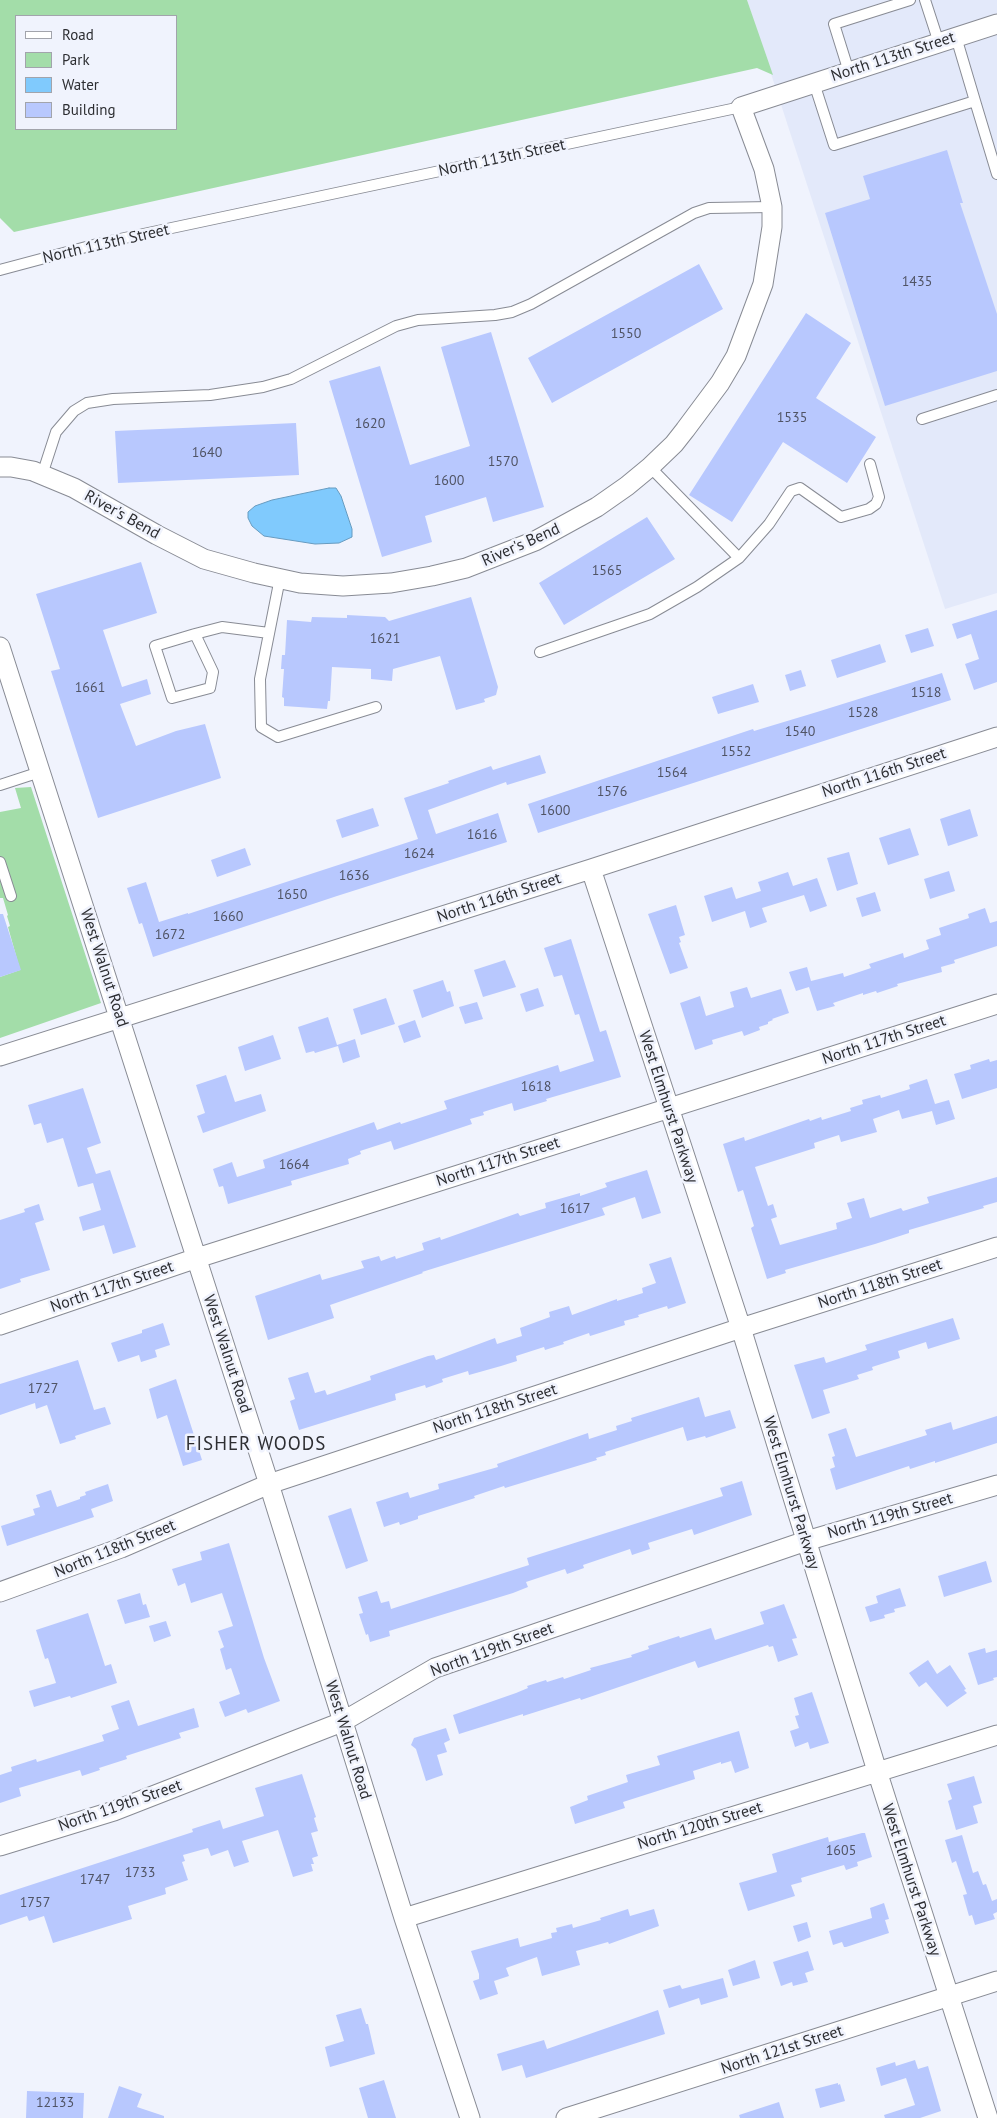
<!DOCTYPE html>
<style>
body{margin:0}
#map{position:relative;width:997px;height:2118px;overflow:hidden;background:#f0f3fd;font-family:"PT Sans",sans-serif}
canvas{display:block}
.legend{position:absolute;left:15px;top:15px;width:162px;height:115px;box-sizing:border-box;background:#f0f3fd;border:1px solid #a2a4ac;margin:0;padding:6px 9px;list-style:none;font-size:15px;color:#2d2e32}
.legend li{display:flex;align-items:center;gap:10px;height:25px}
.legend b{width:25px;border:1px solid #a2a4ac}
</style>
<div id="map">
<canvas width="997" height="2118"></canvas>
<ul class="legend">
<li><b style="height:6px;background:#fff"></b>Road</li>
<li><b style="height:14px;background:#a3dda9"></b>Park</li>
<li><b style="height:14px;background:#80cafd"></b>Water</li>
<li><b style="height:14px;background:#b8c8fe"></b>Building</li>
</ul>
</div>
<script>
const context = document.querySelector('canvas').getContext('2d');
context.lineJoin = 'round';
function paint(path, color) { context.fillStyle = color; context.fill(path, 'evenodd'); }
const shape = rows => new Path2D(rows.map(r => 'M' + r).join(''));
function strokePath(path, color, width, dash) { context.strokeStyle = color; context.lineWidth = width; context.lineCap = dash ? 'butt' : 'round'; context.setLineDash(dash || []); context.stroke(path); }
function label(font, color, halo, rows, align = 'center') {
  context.font = font + ' "PT Sans",sans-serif'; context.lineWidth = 5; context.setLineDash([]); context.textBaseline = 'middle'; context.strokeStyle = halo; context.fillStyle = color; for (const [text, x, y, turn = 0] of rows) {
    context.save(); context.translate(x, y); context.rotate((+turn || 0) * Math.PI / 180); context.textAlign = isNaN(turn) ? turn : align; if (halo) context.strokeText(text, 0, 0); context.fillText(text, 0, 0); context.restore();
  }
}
paint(shape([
 [747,0,997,0,997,593,945,609]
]), '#e3e9fa');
paint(shape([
 [0,0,747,0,773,75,757,68,14,232,0,218],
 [176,16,176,129,16,129,16,16],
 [31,787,101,1003,0,1038,0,977,20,970,8,927,10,926,7,916,8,915,3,898,0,898,0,812,21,808,15,788]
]), '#a3dda9');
const water = shape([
 [329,488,336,488,341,496,352,529,352,537,339,543,315,544,264,536,252,526,248,518,248,512,255,506,272,500,329,488]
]);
paint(water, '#80cafd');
strokePath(water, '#679bc0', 1);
paint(shape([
 [947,150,963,203,960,203,997,314,997,371,885,406,825,213,870,199,863,176],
 [699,264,723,309,552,403,528,358],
 [806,313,851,343,816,398,876,437,847,483,783,442,732,522,689,495],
 [491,332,544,507,493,522,486,497,425,516,432,542,382,557,329,381,380,366,410,465,470,446,441,347],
 [296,423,299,475,118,483,115,431],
 [647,517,675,559,564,625,539,583],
 [141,562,157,613,103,630,122,687,147,679,151,694,120,704,136,746,176,731,205,724,221,778,98,818,51,671,60,669,36,594],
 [471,597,498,687,496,695,484,699,485,702,456,710,440,656,393,669,392,681,371,679,371,669,332,667,330,701,328,701,327,709,284,706,284,698,282,697,284,669,281,669,282,655,285,655,287,620,311,622,312,617,347,618,347,615,385,617,389,621],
 [997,610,997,682,974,690,965,664,979,659,971,634,957,639,952,624],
 [928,628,934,646,911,653,905,635],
 [880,644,886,662,837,678,831,660],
 [801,670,806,686,790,691,785,675],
 [942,673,951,700,538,833,528,804,753,729,754,731,817,712],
 [753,684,759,702,718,714,712,697],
 [540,755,546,773,507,785,506,782,428,810,436,834,498,813,507,842,337,896,153,957,142,923,139,924,127,888,146,882,159,922,188,913,188,914,418,839,404,798,449,783,448,781,491,766,493,770],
 [373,808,379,826,342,838,336,820],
 [970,809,978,836,948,846,940,819],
 [910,828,919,855,888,865,879,838],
 [245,848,251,865,217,877,211,860],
 [849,852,858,884,837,891,827,858],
 [949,871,955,891,930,899,924,879],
 [788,872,793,886,817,878,827,906,810,912,804,895,762,908,767,922,750,928,745,911,712,922,704,896,732,887,736,899,761,891,758,882],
 [875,892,881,911,862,917,856,898],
 [676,905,685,935,679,937,681,942,679,943,688,968,670,974,648,914],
 [985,908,990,923,997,921,997,946,954,960,955,963,941,967,942,972,897,984,898,986,877,993,876,991,863,995,863,993,833,1003,835,1006,817,1011,809,987,796,991,789,972,807,967,811,981,843,973,844,977,871,968,869,964,903,953,904,958,929,949,926,940,941,935,939,928,969,918,968,914],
 [0,914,3,914,21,970,0,977],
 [571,939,600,1032,606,1030,621,1077,546,1099,547,1101,514,1111,512,1103,483,1112,484,1115,470,1119,472,1124,394,1150,391,1141,360,1151,361,1154,348,1159,349,1164,291,1181,292,1185,228,1204,223,1186,219,1187,213,1169,232,1162,237,1177,265,1168,263,1160,374,1122,377,1130,400,1122,401,1124,447,1109,444,1101,558,1065,560,1072,594,1061,579,1014,575,1015,562,975,554,977,544,948],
 [505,960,516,987,483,997,474,970],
 [443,980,447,992,450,991,454,1006,422,1018,413,990],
 [747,987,751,998,781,989,789,1013,772,1019,773,1020,768,1022,768,1024,759,1027,760,1030,744,1036,742,1031,712,1040,713,1044,695,1050,680,1003,700,996,706,1016,734,1007,730,992],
 [538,988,544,1006,526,1012,520,994],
 [386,998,395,1024,361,1035,353,1009],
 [477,1002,483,1019,465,1024,459,1007],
 [328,1017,337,1045,355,1039,360,1057,343,1063,338,1046,315,1053,314,1051,306,1053,298,1027],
 [415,1020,421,1037,404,1043,398,1026],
 [273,1035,281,1059,245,1071,238,1047],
 [989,1059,990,1062,997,1060,997,1088,962,1099,954,1074,971,1069,970,1065],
 [226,1075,235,1102,261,1094,266,1111,203,1133,197,1116,205,1113,196,1085],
 [927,1079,935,1104,949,1100,955,1119,936,1125,932,1111,902,1119,899,1110,873,1119,877,1132,841,1142,839,1135,814,1143,815,1148,755,1167,768,1206,773,1204,777,1217,771,1219,780,1245,837,1229,836,1223,852,1218,847,1203,864,1198,870,1218,901,1208,903,1211,929,1203,927,1197,997,1177,997,1202,983,1206,984,1208,909,1230,909,1233,875,1244,785,1270,786,1273,767,1279,751,1228,754,1226,743,1190,738,1192,723,1144,744,1137,745,1141,809,1119,810,1121,821,1117,822,1120,851,1111,850,1108,863,1104,862,1100,880,1095,881,1098,910,1089,909,1085],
 [83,1088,101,1143,87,1148,96,1174,110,1170,136,1247,113,1254,104,1225,83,1231,79,1217,101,1210,93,1183,78,1187,63,1138,47,1143,41,1123,34,1125,28,1105],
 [647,1170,661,1213,642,1219,635,1197,602,1208,605,1215,422,1272,423,1273,330,1305,334,1318,268,1340,255,1296,320,1274,322,1280,364,1268,361,1261,379,1256,381,1261,395,1256,396,1259,424,1250,422,1243,440,1237,441,1240,518,1213,520,1216,546,1208,545,1203,580,1193,580,1196,607,1187,605,1183],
 [39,1204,44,1220,35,1223,50,1270,20,1279,21,1282,0,1289,0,1220,25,1212,24,1209],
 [671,1257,686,1303,668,1309,667,1306,638,1315,639,1317,624,1321,625,1325,590,1336,589,1333,563,1342,564,1344,545,1350,544,1347,516,1356,517,1361,501,1366,469,1375,468,1371,442,1379,443,1382,426,1388,425,1385,395,1394,396,1400,299,1430,290,1401,295,1399,288,1378,308,1372,315,1393,325,1390,327,1395,371,1380,370,1376,428,1356,434,1355,436,1360,495,1338,497,1344,522,1336,520,1328,550,1317,549,1312,569,1306,572,1315,617,1299,617,1301,643,1293,642,1288,656,1283,649,1264],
 [953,1318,960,1339,928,1349,926,1342,898,1351,900,1358,872,1367,873,1370,857,1375,859,1379,823,1390,830,1413,812,1419,794,1365,824,1357,826,1363,867,1350,865,1345],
 [163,1323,170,1345,155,1350,157,1357,141,1362,139,1355,118,1362,111,1343,142,1333,142,1330],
 [78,1360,94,1410,105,1407,111,1424,75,1436,76,1439,60,1444,47,1405,36,1409,35,1403,0,1415,0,1384],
 [176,1379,202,1460,183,1466,167,1415,157,1419,149,1389],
 [699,1397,705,1417,730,1410,736,1428,706,1438,705,1436,687,1441,683,1427,605,1452,606,1455,596,1458,597,1460,505,1488,504,1486,474,1496,475,1498,418,1516,418,1519,400,1525,399,1522,384,1527,376,1502,408,1492,410,1498,439,1489,438,1484,498,1467,497,1464,588,1433,589,1439,617,1430,616,1426,632,1421,631,1418],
 [997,1416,997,1443,935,1463,935,1461,910,1469,909,1466,836,1490,830,1469,835,1467,832,1457,835,1456,828,1434,846,1428,856,1457,927,1435,925,1430,951,1422,953,1430],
 [742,1481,752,1515,694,1535,692,1529,648,1543,650,1549,632,1555,630,1549,583,1565,584,1568,567,1574,565,1569,526,1582,528,1587,513,1593,389,1631,390,1636,370,1642,368,1634,366,1635,359,1614,363,1613,358,1597,377,1591,381,1603,389,1601,391,1609,529,1565,527,1558,723,1496,720,1488],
 [108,1484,113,1501,91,1509,94,1517,7,1546,1,1526,35,1515,33,1509,40,1507,36,1495,51,1490,57,1507,80,1499,80,1497,86,1495,85,1492],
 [351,1508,368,1561,346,1569,328,1516],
 [229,1543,264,1658,280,1701,248,1713,246,1709,225,1717,219,1702,240,1694,231,1668,226,1670,220,1649,224,1647,218,1631,233,1626,222,1593,191,1603,185,1583,178,1586,172,1569,202,1560,200,1552],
 [986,1561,992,1582,944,1597,938,1576],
 [900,1588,906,1606,894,1609,895,1612,884,1615,885,1618,870,1622,865,1607,878,1603,876,1596],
 [140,1593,143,1605,146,1604,150,1617,125,1624,117,1600],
 [784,1604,797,1638,792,1639,798,1655,778,1662,773,1646,769,1647,768,1645,698,1668,695,1661,581,1700,580,1698,523,1716,523,1714,459,1734,453,1715,516,1693,528,1688,527,1686,546,1680,547,1682,563,1677,564,1679,591,1670,590,1668,632,1657,631,1655,649,1649,648,1646,679,1636,680,1638,711,1628,715,1640,764,1624,760,1612],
 [88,1613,105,1666,111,1664,117,1683,71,1698,70,1696,34,1707,29,1691,56,1683,48,1658,45,1659,36,1630],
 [166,1621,171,1636,154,1642,149,1626],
 [985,1648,986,1653,997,1650,997,1677,993,1678,994,1680,978,1685,968,1653],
 [928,1660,937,1674,950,1665,966,1689,964,1690,967,1693,947,1707,926,1682,919,1687,909,1673],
 [812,1692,829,1743,810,1749,808,1742,795,1747,790,1731,799,1728,795,1716,799,1715,794,1698],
 [129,1700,138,1726,194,1708,199,1727,179,1733,181,1738,126,1756,127,1759,99,1768,100,1770,82,1776,80,1770,19,1788,21,1796,0,1803,0,1775,12,1771,11,1767,36,1759,37,1762,104,1741,102,1735,119,1729,111,1706],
 [446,1728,450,1740,444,1743,447,1752,437,1755,443,1775,426,1781,416,1749,411,1745,414,1738],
 [739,1731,749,1768,735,1773,731,1761,721,1764,721,1762,693,1771,695,1779,623,1802,625,1808,575,1824,570,1807,588,1800,587,1796,628,1782,626,1775,660,1765,657,1756],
 [302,1774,316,1817,314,1818,318,1831,311,1833,318,1856,312,1858,314,1864,311,1864,313,1871,293,1877,278,1830,242,1841,249,1862,234,1867,228,1850,211,1856,208,1848,183,1855,185,1861,182,1862,188,1880,165,1888,166,1894,128,1906,132,1919,53,1943,44,1916,29,1921,27,1916,0,1925,0,1895,193,1832,192,1829,220,1820,223,1829,264,1816,255,1788],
 [974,1776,982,1803,973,1806,978,1823,956,1830,948,1801,952,1799,947,1784],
 [862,1833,865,1833,872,1857,857,1862,858,1866,846,1870,844,1865,801,1878,802,1882,791,1885,795,1896,748,1911,739,1883,777,1872,772,1854,828,1837,829,1842],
 [962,1835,973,1873,978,1871,983,1885,986,1884,992,1901,997,1899,997,1912,993,1914,995,1919,975,1925,972,1915,969,1916,963,1895,967,1894,956,1861,952,1863,945,1840],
 [884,1903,889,1919,885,1920,889,1933,846,1947,844,1947,842,1942,833,1945,829,1931,872,1918,870,1908],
 [628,1909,630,1916,654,1909,659,1926,609,1944,608,1942,576,1951,580,1965,542,1976,537,1957,506,1968,509,1976,494,1981,498,1994,480,2000,473,1981,479,1979,479,1974,471,1951,518,1938,520,1947,552,1938,551,1933,557,1932,556,1928,572,1924,573,1928,601,1920,600,1918],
 [807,1922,811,1937,798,1942,793,1926],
 [808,1951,814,1970,805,1973,808,1982,793,1986,792,1982,781,1986,773,1962],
 [755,1960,760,1978,733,1986,728,1970],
 [723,1978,728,1997,701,2005,699,1998,669,2008,663,1990,680,1985,682,1989],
 [361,2008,366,2024,368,2024,375,2054,330,2067,325,2047,344,2041,336,2015],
 [658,2010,665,2034,526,2078,522,2065,502,2071,497,2054,544,2040,547,2049],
 [915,2060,918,2069,928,2066,941,2111,920,2118,885,2118,884,2115,915,2105,906,2078,881,2086,876,2068,895,2062,896,2066],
 [384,2080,396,2118,368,2118,359,2088],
 [838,2083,838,2085,840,2084,845,2101,820,2108,815,2089],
 [119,2086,142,2094,137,2107,164,2116,164,2118,108,2118],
 [27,2091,84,2093,83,2118,26,2118],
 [779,2102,784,2118,740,2118,739,2115]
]), '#b8c8fe');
const service = shape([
 [925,0,939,43],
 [849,72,834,24,910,0],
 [814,83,834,145,975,101,956,37],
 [975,101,997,174],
 [0,270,101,243,741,107],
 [922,419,997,395],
 [650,467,739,558],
 [42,475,56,432,74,411,87,403,113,399,210,395,263,387,291,379,396,326,418,320,495,315,512,312,531,304,694,213,709,208,772,207],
 [280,578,260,679,261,727,278,737,376,707],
 [195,634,213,672,210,688,172,698,155,646,195,634,222,627,269,633],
 [540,652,650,614,697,587,739,558,769,524,791,491,800,488,841,517,869,509,876,504,879,497,870,464],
 [0,785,40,772],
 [0,862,11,896]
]);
const minor = shape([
 [0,467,11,467,33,471,74,488,157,535,204,559,254,573,300,583,343,586,391,583,432,576,466,568,535,541,597,507,627,486,650,467,674,444,685,430,720,383,736,356,763,284,772,227,772,207,764,169,741,107,997,24],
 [0,647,269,1484,404,1918,470,2118],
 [591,869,741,1328,877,1771,988,2118],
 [0,1056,591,869,997,737],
 [0,1325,197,1258,997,1004],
 [0,1592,121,1548,269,1484,741,1328,997,1247],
 [0,1846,114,1811,342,1722,435,1668,806,1541,997,1485],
 [404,1918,997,1735],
 [566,2118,997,1981]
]);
strokePath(service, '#888b94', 12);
strokePath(minor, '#888b94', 21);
strokePath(service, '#fff', 10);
strokePath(minor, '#fff', 19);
label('14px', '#505465', null, [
 ["1435",917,282],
 ["1550",626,334],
 ["1535",792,418],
 ["1620",370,424],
 ["1640",207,453],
 ["1570",503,462],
 ["1600",449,481],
 ["1565",607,571],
 ["1621",385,639],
 ["1661",90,688],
 ["1518",926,693],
 ["1528",863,713],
 ["1540",800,732],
 ["1552",736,752],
 ["1564",672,773],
 ["1576",612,792],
 ["1600",555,811],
 ["1616",482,835],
 ["1624",419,854],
 ["1636",354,876],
 ["1650",292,895],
 ["1660",228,917],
 ["1672",170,935],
 ["1618",536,1087],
 ["1664",294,1165],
 ["1617",575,1209],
 ["1727",43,1389],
 ["1605",841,1851],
 ["1733",140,1873],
 ["1747",95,1880],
 ["1757",35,1903],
 ["12133",55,2103]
]);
label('16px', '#2d2e32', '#f0f3fd', [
 ["North 113th Street",893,57,-18],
 ["North 113th Street",502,158,-12],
 ["North 113th Street",106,244,-13],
 ["River's Bend",122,515,29],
 ["River's Bend",521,545,-24],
 ["North 116th Street",884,773,-18],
 ["North 116th Street",499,898,-18],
 ["West Walnut Road",104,968,72],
 ["North 117th Street",884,1040,-18],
 ["West Elmhurst Parkway",668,1107,72],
 ["North 117th Street",498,1162,-18],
 ["North 118th Street",880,1284,-18],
 ["North 117th Street",112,1287,-19],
 ["West Walnut Road",227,1354,72],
 ["North 118th Street",495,1409,-18],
 ["West Elmhurst Parkway",791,1493,73],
 ["North 119th Street",890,1516,-16],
 ["North 118th Street",115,1549,-22],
 ["North 119th Street",492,1650,-20],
 ["West Walnut Road",348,1740,73],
 ["North 119th Street",120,1806,-19],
 ["North 120th Street",700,1826,-17],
 ["West Elmhurst Parkway",911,1880,72],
 ["North 121st Street",782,2050,-18]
]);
context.letterSpacing = '1px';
label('19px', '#2d2e32', '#f0f3fd', [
 ["FISHER WOODS",256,1445]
]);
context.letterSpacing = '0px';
</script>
